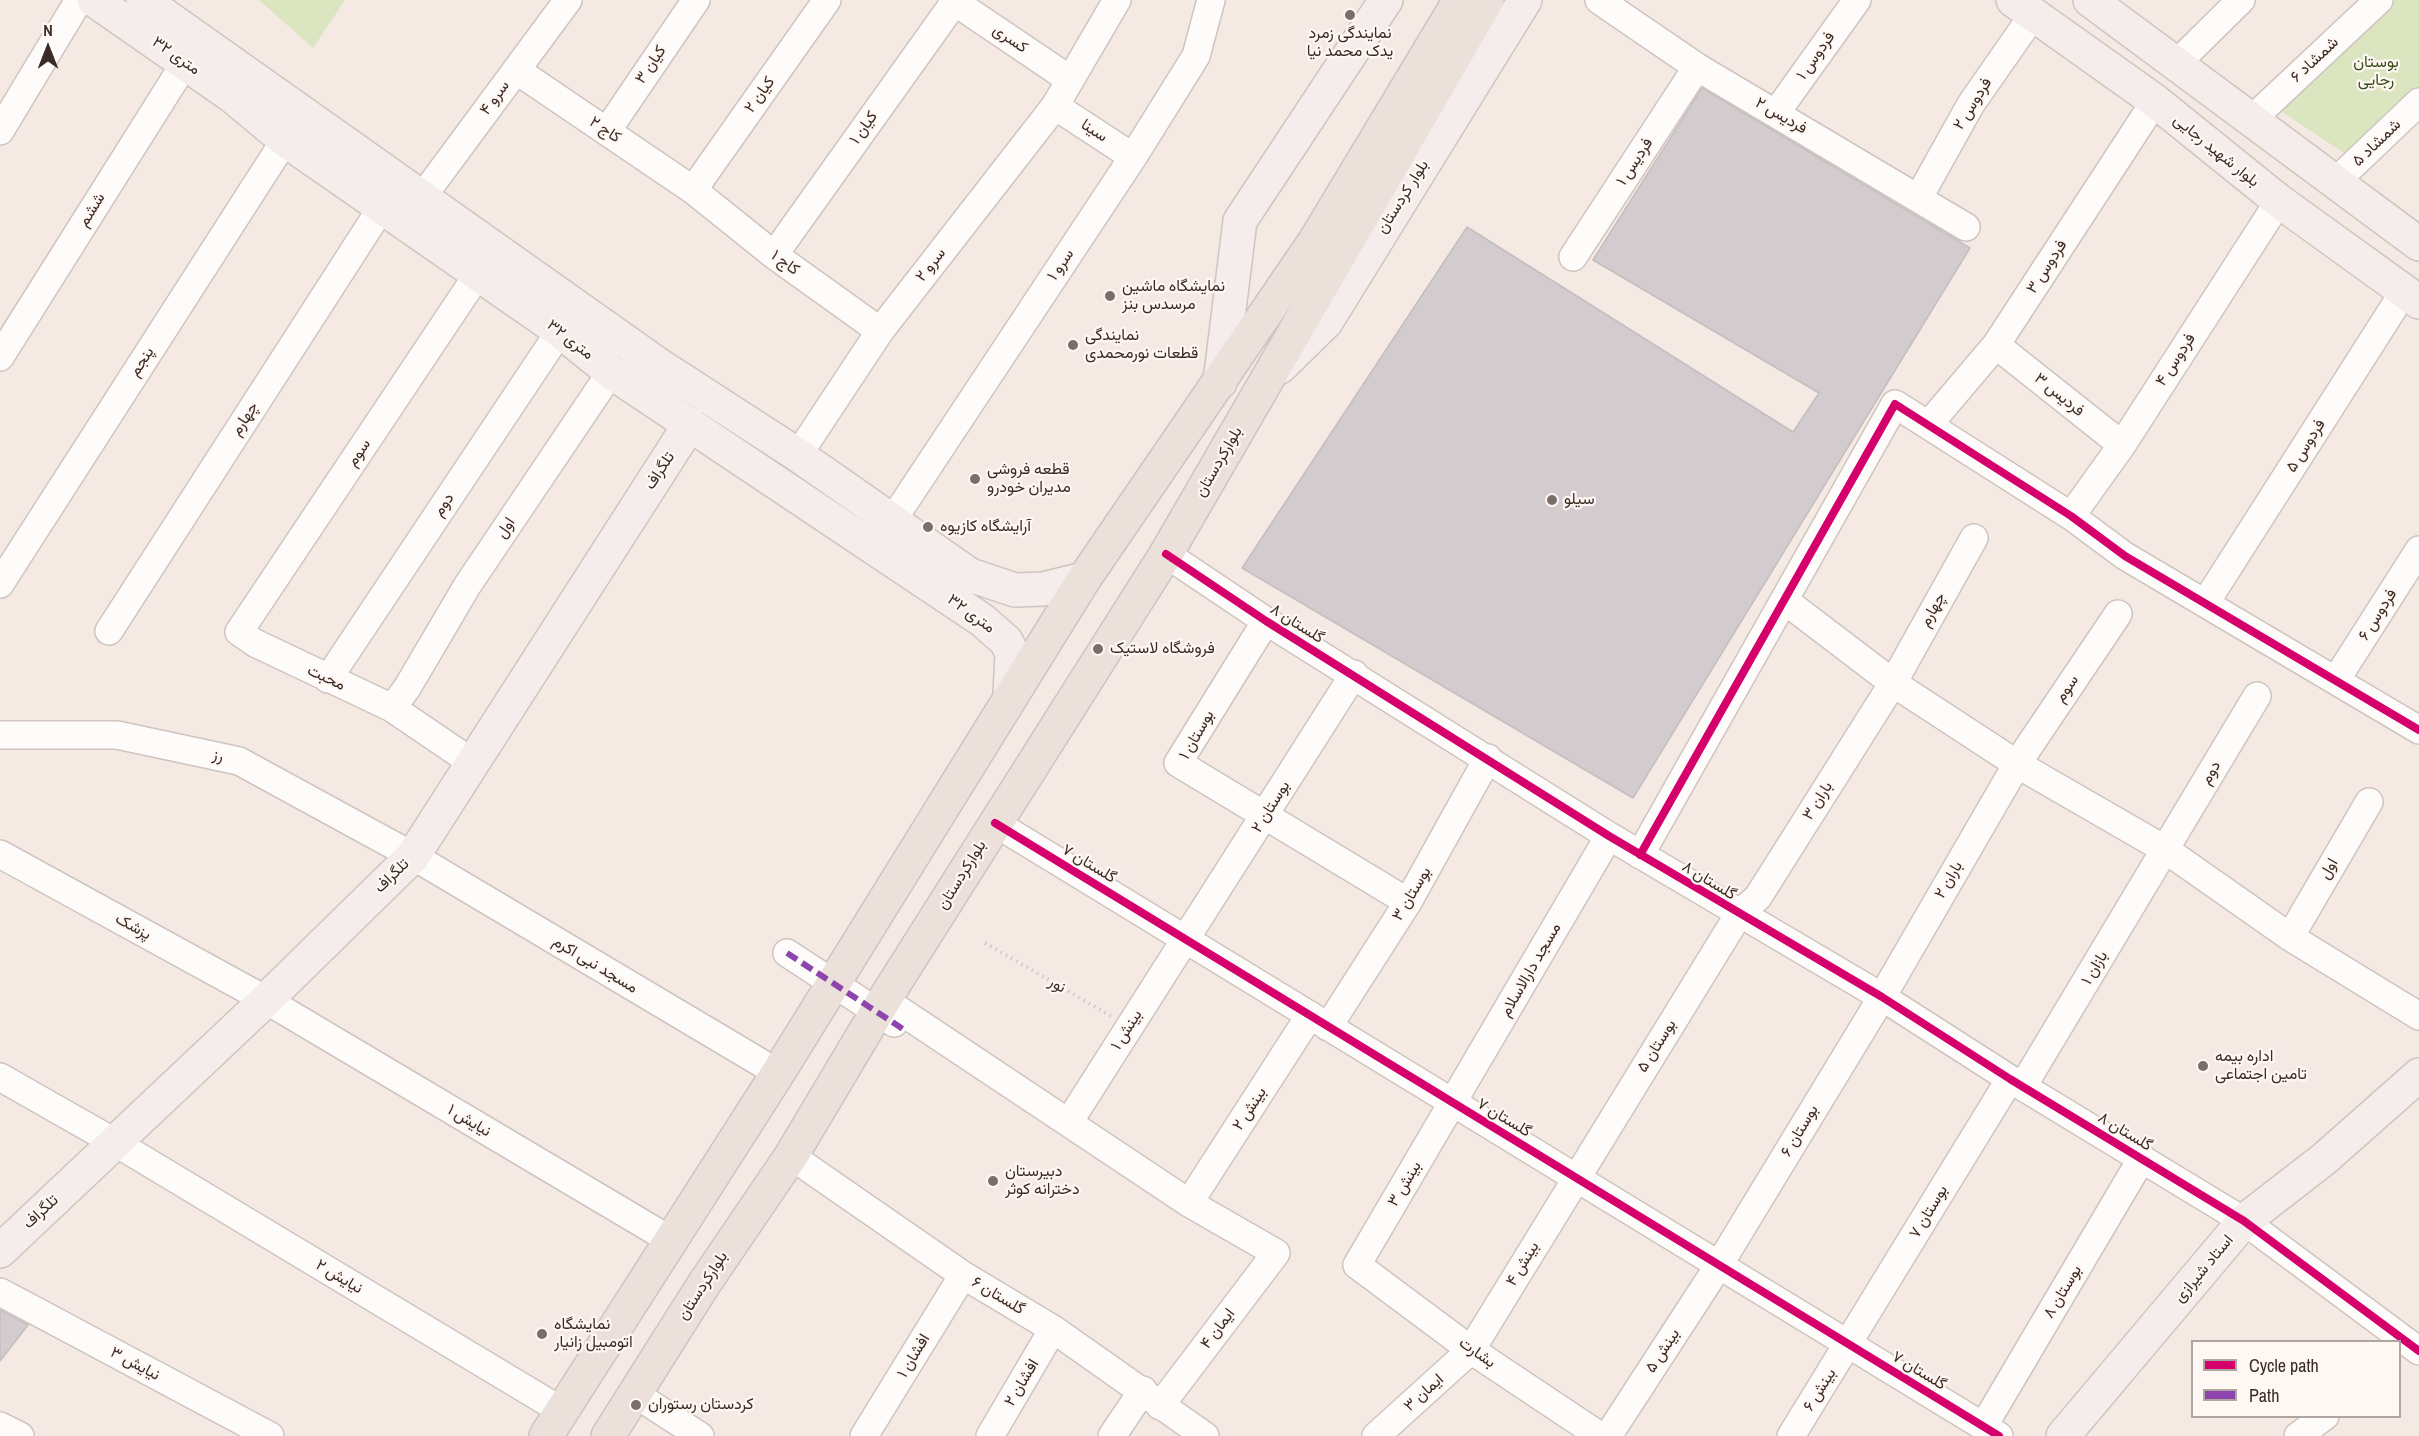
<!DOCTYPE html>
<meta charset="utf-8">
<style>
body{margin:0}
#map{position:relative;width:2419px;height:1436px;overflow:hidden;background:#f5e9e3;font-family:"Archivo Narrow",sans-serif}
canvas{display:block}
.legend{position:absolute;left:2191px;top:1340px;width:210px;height:78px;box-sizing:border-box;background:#fff7f3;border:2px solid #b0a6a1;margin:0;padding:8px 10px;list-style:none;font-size:18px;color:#3a2c25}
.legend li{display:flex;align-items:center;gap:12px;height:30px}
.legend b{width:30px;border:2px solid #b0a6a1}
.north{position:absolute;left:18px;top:18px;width:60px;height:60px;-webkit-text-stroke:4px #fff7f3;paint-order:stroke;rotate:0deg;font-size:16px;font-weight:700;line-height:24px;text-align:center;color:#3a2c25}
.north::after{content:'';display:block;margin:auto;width:21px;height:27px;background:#3a2c25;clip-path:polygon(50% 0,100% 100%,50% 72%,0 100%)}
</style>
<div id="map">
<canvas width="2419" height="1436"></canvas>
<ul class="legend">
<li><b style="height:8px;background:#d6006c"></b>Cycle path</li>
<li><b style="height:8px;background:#8e44ad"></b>Path</li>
</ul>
<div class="north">N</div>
</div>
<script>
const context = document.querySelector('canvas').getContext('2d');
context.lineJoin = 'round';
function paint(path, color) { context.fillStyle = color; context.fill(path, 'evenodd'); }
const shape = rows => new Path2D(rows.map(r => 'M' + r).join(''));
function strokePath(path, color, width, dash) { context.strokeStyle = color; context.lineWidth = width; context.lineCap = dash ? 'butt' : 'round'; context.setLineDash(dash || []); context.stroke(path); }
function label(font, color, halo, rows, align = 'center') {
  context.font = font + ' "Archivo Narrow",Vazirmatn,sans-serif'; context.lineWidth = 4.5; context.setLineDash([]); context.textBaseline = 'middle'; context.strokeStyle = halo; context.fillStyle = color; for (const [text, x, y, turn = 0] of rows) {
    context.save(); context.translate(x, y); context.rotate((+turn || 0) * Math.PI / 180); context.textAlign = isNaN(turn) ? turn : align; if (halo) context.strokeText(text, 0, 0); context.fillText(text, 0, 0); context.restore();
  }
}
paint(shape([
 [259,0,345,0,313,48],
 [2390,0,2419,0,2419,90,2350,157,2276,108]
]), '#dbe6c0');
const building = shape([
 [1702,88,1970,248,1633,798,1242,568,1467,227,1793,432,1819,393,1593,260,1702,88],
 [0,1310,28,1325,0,1361,0,1310]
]);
paint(building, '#d3cccf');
strokePath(building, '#c5bec1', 1.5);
const street = shape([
 [952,0,1069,79],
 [1599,0,1697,67,1966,227],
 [2177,63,2241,0],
 [516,70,693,190,774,255,880,331],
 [1055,106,1133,157],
 [1776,113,1857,0],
 [2250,121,2379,0],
 [0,131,79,0],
 [607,131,696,0],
 [2334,183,2419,102],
 [693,190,827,0],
 [423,196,568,0],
 [1919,197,1971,104,2033,15],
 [774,255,956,0],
 [1573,257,1697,67],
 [478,274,239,632,255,643,392,708,407,688,467,586,611,372],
 [1996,345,2122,445],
 [0,357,185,63],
 [1929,424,1996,345,2155,101],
 [798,455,880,331,1055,106,1117,0],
 [2071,516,2122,445,2279,201],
 [892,521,1133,157,1196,56,1211,0],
 [1166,554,1266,621,1609,836,1882,997,2010,1079,2244,1221,2419,1351],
 [0,584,285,140],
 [1784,600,1893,683,2017,764,2166,850,2290,937,2419,1016],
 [2206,602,2405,290],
 [1266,621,1178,763,1408,902],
 [109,631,382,207],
 [328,679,560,331],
 [2336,680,2419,550],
 [392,708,473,763],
 [0,735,117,735,239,761,413,856,778,1073],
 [995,823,1999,1436],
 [0,854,266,1000,672,1241],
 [1640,855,1895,404,2071,516,2125,556,2419,730],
 [2290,937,2369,802],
 [787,953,894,1023],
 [884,1000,1189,1203,1276,1253,1160,1406],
 [1328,1027,1408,902,1488,758],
 [0,1077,116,1143,562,1411],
 [2023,1086,2257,696],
 [1069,1122,1354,674],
 [791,1156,963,1275,1053,1329,1205,1436],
 [1189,1203,1310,1015],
 [0,1292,270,1436],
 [635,1394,700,1436],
 [0,1426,20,1436],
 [1983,1427,2142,1158],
 [864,1436,963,1275],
 [990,1436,1053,1329],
 [1112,1436,1143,1390],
 [1376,1436,1471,1350,1739,914,1758,897,1893,683,1974,538],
 [1600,1436,1471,1350,1357,1265,1609,836],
 [1608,1436,1719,1265,1882,997,2017,764,2118,614],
 [1791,1436,2010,1079],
 [2298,1436,2325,1416]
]);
const secondary = shape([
 [94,0,232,96,285,140,560,331,611,372,982,620,1006,641,1012,653,1010,695],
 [143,0,656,363,798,455,970,575,1015,590,1043,589,1084,579],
 [2013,0,2155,101,2279,201,2419,302],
 [2090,0,2419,244],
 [1280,367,1326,322,1525,0],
 [1220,382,1240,221,1386,0],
 [0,1251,266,1000,413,856,690,424],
 [2063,1436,2244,1221,2324,1159,2419,1075]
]);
const primary = shape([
 [546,1436,778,1073,1084,579,1315,241,1460,0],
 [608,1436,704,1284,791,1156,884,1000,1166,554,1487,0]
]);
strokePath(street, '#d0c4be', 30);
strokePath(secondary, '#d0c4be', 36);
strokePath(primary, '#ccc5c1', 36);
strokePath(shape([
 [985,943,1111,1016]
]), '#d0cac8', 4, [1.5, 4.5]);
strokePath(street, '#fefcfb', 27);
strokePath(secondary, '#f4edeb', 33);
strokePath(primary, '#ebe0da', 33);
strokePath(shape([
 [787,953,906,1031]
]), '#8e44ad', 6, [12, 6]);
strokePath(shape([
 [1166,554,1266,621,1609,836,1882,997,2010,1079,2244,1221,2419,1351],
 [995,823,1999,1436],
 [1640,855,1895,404,2071,516,2125,556,2419,730]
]), '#d6006c', 8);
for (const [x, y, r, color] of [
 [1350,15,6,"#7b6e68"],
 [1110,296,6,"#7b6e68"],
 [1073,345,6,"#7b6e68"],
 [975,479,6,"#7b6e68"],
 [1552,500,6,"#7b6e68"],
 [928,527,6,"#7b6e68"],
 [1098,649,6,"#7b6e68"],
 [2203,1066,6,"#7b6e68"],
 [993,1181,6,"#7b6e68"],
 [542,1334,6,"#7b6e68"],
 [636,1405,6,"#7b6e68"]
]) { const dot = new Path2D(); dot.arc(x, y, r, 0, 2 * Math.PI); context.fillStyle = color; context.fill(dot); strokePath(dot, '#fff7f3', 2); }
label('16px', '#3a2c25', '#fff7f3', [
 ["نمایندگی زمرد",1350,34,"center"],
 ["یدک محمد نیا",1350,52,"center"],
 ["نمایشگاه ماشین",1122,287],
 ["مرسدس بنز",1122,305],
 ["نمایندگی",1085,336],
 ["قطعات نورمحمدی",1085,354],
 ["قطعه فروشی",987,470],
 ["مدیران خودرو",987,488],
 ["سیلو",1564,500],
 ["آرایشگاه کازیوه",940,527],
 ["فروشگاه لاستیک",1110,649],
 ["اداره بیمه",2215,1057],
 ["تامین اجتماعی",2215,1075],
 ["دبیرستان",1005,1172],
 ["دخترانه کوثر",1005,1190],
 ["نمایشگاه",554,1325],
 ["اتومبیل زانیار",554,1343],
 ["کردستان رستوران",648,1405]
], 'left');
label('16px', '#3a2c25', '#fff7f3', [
 ["کسری",1010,39,34],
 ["۳۲ متری",176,56,35],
 ["فردوس ۱",1816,56,-55],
 ["شمشاد ۶",2315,60,-43],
 ["کیان ۳",651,65,-56],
 ["کیان ۲",760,95,-55],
 ["سرو ۴",495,98,-54],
 ["فردوس ۲",1973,104,-58],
 ["فردیس ۲",1781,116,30],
 ["کیان ۱",864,128,-55],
 ["کاج ۲",605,130,34],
 ["سینا",1094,131,33],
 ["شمشاد ۵",2377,143,-44],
 ["بلوار شهید رجایی",2216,151,39],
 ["فردیس ۱",1635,162,-57],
 ["بلوار کردستان",1403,197,-58],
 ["ششم",92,210,-58],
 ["کاج ۱",785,263,36],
 ["سرو ۲",931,265,-52],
 ["سرو ۱",1061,265,-56],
 ["فردوس ۳",2047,267,-57],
 ["۳۲ متری",570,340,38],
 ["فردوس ۴",2176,360,-57],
 ["پنجم",142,362,-57],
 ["فردیس ۳",2059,395,39],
 ["چهارم",245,419,-57],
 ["فردوس ۵",2306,446,-58],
 ["سوم",359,453,-56],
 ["بلوارکردستان",1219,462,-60],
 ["تلگراف",660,471,-57],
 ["دوم",444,505,-56],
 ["اول",506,528,-56],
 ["چهارم",1933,610,-61],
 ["۳۲ متری",971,614,36],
 ["فردوس ۶",2378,615,-58],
 ["گلستان ۸",1297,624,32],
 ["محبت",326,678,25],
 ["سوم",2067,689,-56],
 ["بوستان ۱",1197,735,-60],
 ["رز",218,756,12],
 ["دوم",2211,773,-60],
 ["باران ۳",1818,801,-58],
 ["بوستان ۲",1271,807,-58],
 ["گلستان ۷",1089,864,31],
 ["اول",2329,869,-60],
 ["بلوارکردستان",962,875,-58],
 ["تلگراف",392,876,-44],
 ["باران ۲",1949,880,-60],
 ["گلستان ۸",1709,881,31],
 ["بوستان ۳",1412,894,-59],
 ["پزشک",133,927,29],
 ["مسجد نبی اکرم",595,965,31],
 ["بازان ۱",2095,968,-59],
 ["مسجد دارالاسلام",1531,970,-60],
 ["نور",1057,985,30],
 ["بینش ۱",1127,1030,-58],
 ["بوستان ۵",1657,1046,-58],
 ["بینش ۲",1250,1109,-57],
 ["گلستان ۷",1504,1118,31],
 ["نیایش ۱",469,1121,31],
 ["بوستان ۶",1800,1131,-59],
 ["گلستان ۸",2125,1132,31],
 ["بینش ۳",1405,1184,-59],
 ["تلگراف",41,1212,-43],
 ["بوستان ۷",1929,1212,-59],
 ["بینش ۴",1523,1264,-59],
 ["استاد شیرازی",2204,1269,-50],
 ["نیایش ۲",339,1277,31],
 ["بلوارکردستان",703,1286,-57],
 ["بوستان ۸",2063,1292,-59],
 ["گلستان ۶",998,1296,31],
 ["ایمان ۴",1218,1329,-53],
 ["بینش ۵",1663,1351,-57],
 ["بشارت",1477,1353,35],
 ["افشان ۱",914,1356,-59],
 ["نیایش ۳",135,1364,28],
 ["گلستان ۷",1919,1371,31],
 ["افشان ۲",1022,1383,-59],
 ["بینش ۶",1820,1390,-58],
 ["ایمان ۳",1424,1393,-42]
]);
label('16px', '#384d18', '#fff7f3', [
 ["بوستان",2376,63],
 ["رجایی",2376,81]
]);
</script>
